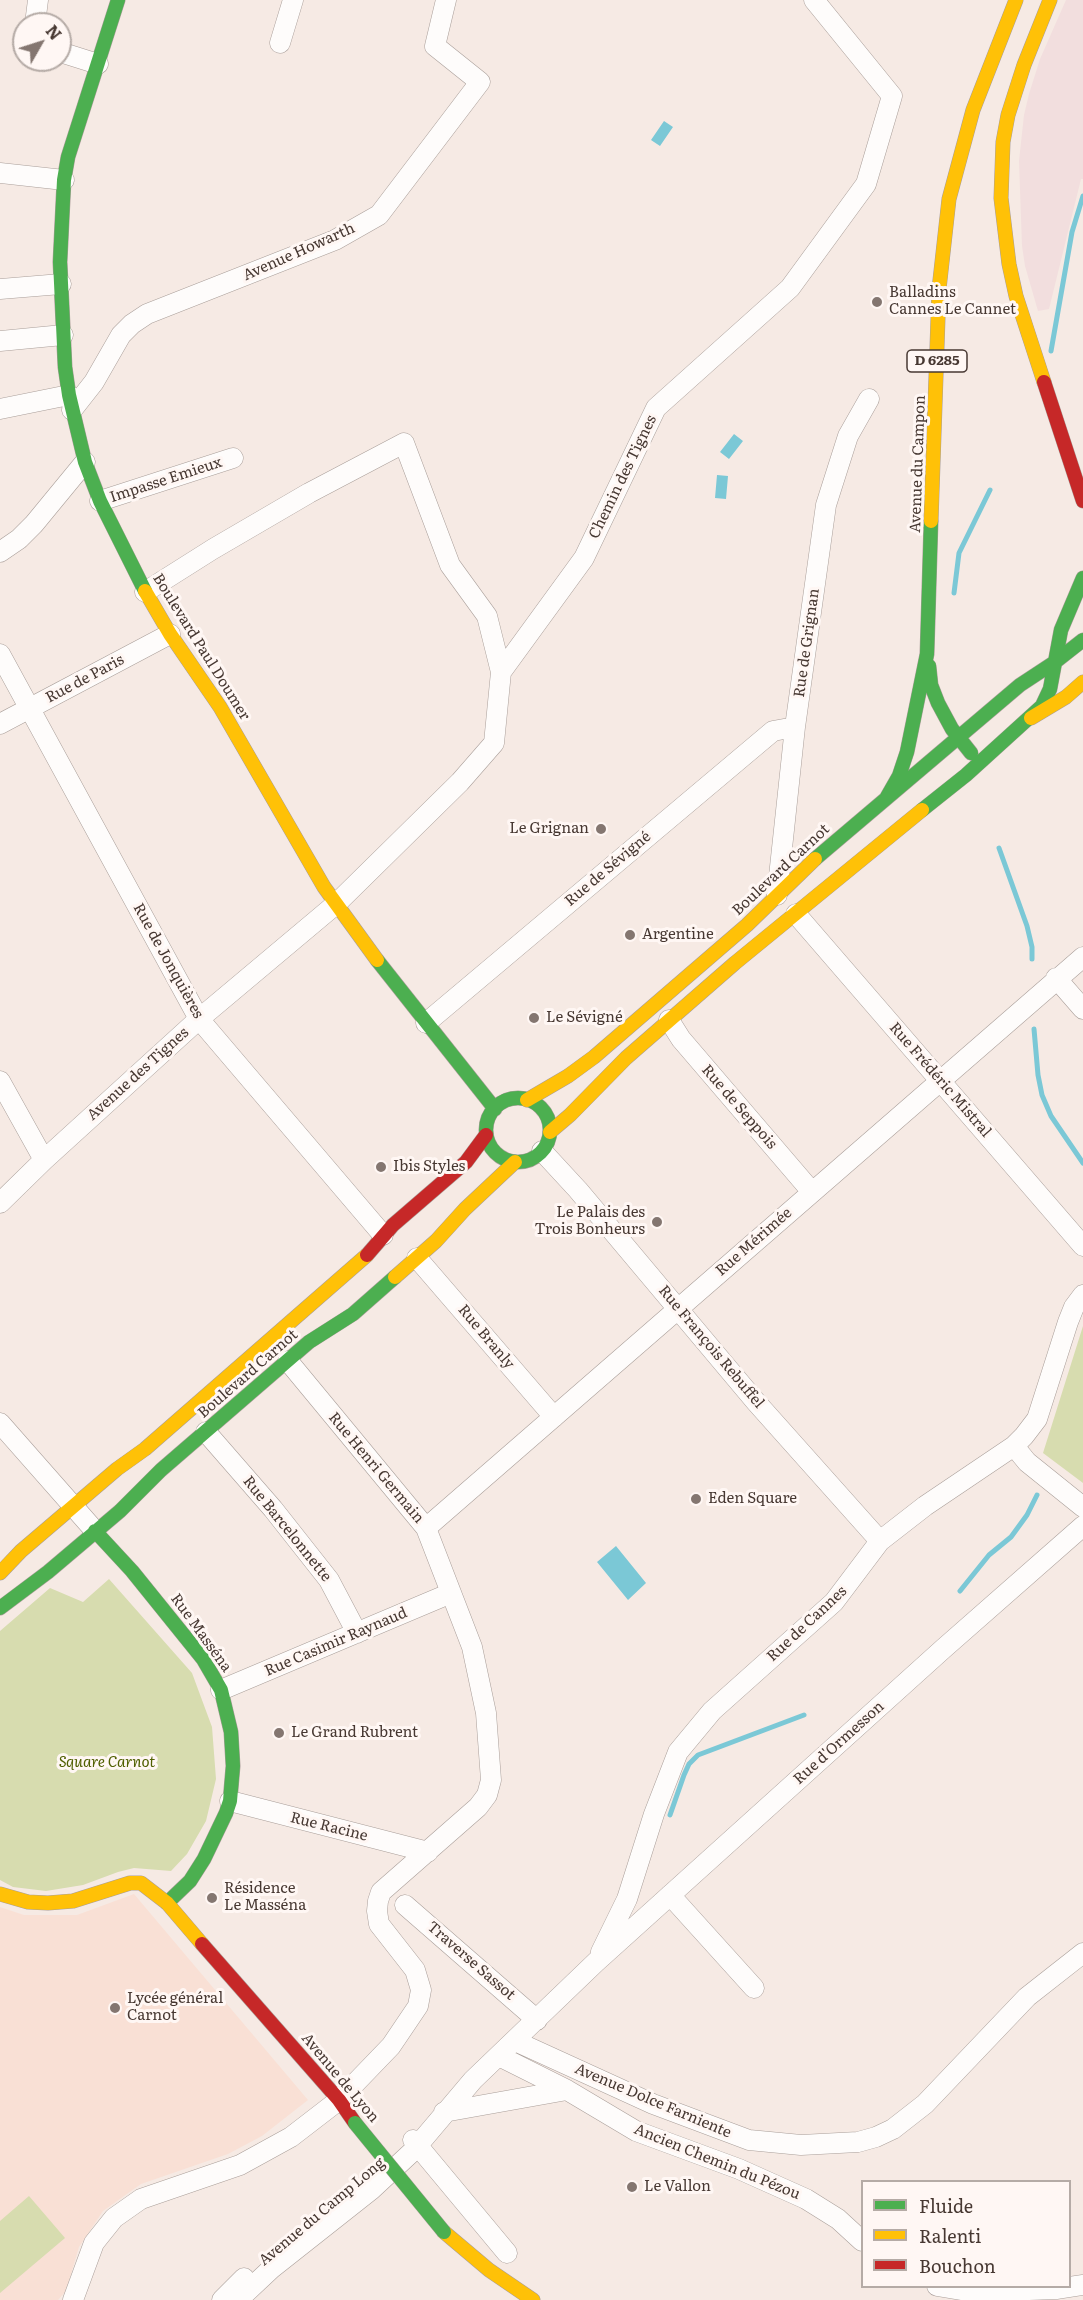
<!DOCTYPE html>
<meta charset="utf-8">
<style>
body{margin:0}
#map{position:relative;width:1083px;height:2300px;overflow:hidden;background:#f6eae4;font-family:Literata,serif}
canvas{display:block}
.legend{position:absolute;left:861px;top:2180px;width:210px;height:108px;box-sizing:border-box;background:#fff7f4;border:2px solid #b5aba6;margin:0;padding:8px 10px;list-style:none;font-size:18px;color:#473832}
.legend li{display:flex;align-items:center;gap:12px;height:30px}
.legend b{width:30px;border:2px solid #b5aba6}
.north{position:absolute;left:12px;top:12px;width:60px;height:60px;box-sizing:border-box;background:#fff7f4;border:2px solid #b5aba6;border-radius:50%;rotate:51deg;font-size:16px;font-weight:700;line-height:24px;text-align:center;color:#473832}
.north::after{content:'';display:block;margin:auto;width:21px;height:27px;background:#847670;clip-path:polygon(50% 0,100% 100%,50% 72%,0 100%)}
</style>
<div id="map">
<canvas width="1083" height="2300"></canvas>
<ul class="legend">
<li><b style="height:8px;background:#4caf50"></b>Fluide</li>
<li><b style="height:8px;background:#ffc107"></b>Ralenti</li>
<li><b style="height:8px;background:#c62828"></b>Bouchon</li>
</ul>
<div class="north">N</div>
</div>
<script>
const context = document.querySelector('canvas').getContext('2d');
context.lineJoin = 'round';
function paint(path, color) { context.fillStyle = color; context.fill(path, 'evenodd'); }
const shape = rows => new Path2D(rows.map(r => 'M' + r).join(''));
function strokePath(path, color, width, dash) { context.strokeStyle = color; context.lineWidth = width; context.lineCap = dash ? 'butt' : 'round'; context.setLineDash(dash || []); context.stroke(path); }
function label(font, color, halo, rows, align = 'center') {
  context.font = font + ' Literata,serif'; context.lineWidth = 6; context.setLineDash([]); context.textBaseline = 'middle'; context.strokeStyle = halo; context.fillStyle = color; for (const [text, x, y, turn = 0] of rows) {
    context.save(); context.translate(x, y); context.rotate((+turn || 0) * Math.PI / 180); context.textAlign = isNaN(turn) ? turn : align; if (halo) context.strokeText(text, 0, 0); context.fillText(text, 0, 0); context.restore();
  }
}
paint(shape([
 [1066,0,1083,0,1083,179,1081,179,1049,309,1038,311,1025,266,1022,246,1019,161,1024,115,1029,94,1040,59]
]), '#f2dede');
paint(shape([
 [134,1894,308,2100,262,2136,228,2154,141,2184,103,2211,79,2247,66,2291,58,2300,0,2300,0,1907,24,1915,77,1915]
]), '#f9e0d5');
paint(shape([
 [1083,1326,1083,1483,1043,1453],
 [109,1579,192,1673,212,1727,216,1779,206,1821,187,1854,171,1871,134,1868,118,1872,83,1885,46,1891,13,1887,0,1880,0,1631,50,1588,83,1602],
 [29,2196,65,2238,0,2293,0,2221]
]), '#d7dcaf');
paint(shape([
 [664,121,673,127,660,146,651,140],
 [734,434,743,441,729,459,720,452],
 [717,475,728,476,726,499,715,498],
 [616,1546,646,1583,628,1600,597,1562]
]), '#7bc8d6');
strokePath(shape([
 [1051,351,1072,232,1083,196],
 [954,593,959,553,990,490],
 [999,848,1027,926,1032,947,1032,959],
 [1034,1029,1038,1075,1042,1095,1051,1116,1083,1163],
 [960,1591,989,1555,1011,1537,1027,1515,1037,1495],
 [670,1815,684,1775,689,1764,698,1755,804,1715]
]), '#7bc8d6', 5);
const street = shape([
 [35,24,38,0],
 [280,43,293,0],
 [60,52,98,64],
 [0,173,64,180],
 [0,289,61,284],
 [0,341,63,335],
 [0,409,69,395],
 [72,410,94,382,121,335,132,324,147,314,335,240,379,215,480,82,435,46,446,0],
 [100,501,233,458],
 [0,552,19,539,34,524,85,462],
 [145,592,213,549,309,493,404,443,450,565,487,616,501,672],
 [0,654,199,1019,383,1235],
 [0,724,170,634],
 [777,895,795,727,826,505,848,436,869,399],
 [796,914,1083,1246],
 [1056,978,1083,1009],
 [669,1020,681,1039,812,1192],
 [426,1023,773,731,795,727],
 [0,1081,44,1160],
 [542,1151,578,1190,756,1402,880,1541],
 [0,1203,44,1160,199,1019,336,904,460,782,494,743,501,672,584,558,656,408,790,288,866,184,892,96,814,0],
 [417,1258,554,1417],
 [0,1423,95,1531],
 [206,1432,273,1509,329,1580,357,1633],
 [1014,1446,1027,1462,1083,1507],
 [426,1528,1083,957],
 [221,1690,451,1593],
 [230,1801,428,1852],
 [670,1895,754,1988],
 [405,1905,537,2020],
 [601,1952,627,1899,654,1814,678,1752,712,1711,834,1602,880,1541,925,1506,1014,1446,1024,1436,1037,1419,1068,1322,1074,1307,1083,1295],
 [515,2041,653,2104,749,2140,801,2145,858,2142,876,2137,893,2129,925,2104,1027,1997,1083,1953],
 [499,2056,567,2090,636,2131,739,2169,806,2199,838,2219,862,2241],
 [444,2112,567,2090],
 [413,2140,507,2253],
 [937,2286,974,2292,1056,2289,1083,2285],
 [73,2300,94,2243,114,2218,141,2199,240,2165,291,2137,339,2100,391,2046,418,2006,421,1990,415,1970,379,1924,377,1911,378,1901,381,1892,478,1807,487,1795,491,1780,486,1713,472,1647,426,1528,288,1361],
 [222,2300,244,2278],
 [238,2300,271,2269,371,2190,413,2151,473,2080,596,1962,943,1649,1083,1526]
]);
const fast = shape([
 [118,0,68,157,64,180,60,262,65,367,69,395,85,462,100,501,145,591],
 [1055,662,1083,640],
 [929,666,931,685,938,703,952,729,971,753],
 [887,797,899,776,907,752,927,654,931,521],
 [922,810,966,775,1042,706,1050,689,1061,630,1083,578],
 [815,859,1020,685,1055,662],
 [377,960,495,1109],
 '486 1130a32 32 0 1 1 64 0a32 32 0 1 1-64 0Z',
 [95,1531,132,1571,203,1659,221,1690,231,1732,233,1766,230,1801,226,1813,204,1859,190,1881,167,1903],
 [0,1608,48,1572,120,1511,161,1470,309,1342,353,1314,395,1277]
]);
const slow = shape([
 [1044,382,1016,296,1009,264,1001,198,1003,142,1008,115,1024,65,1050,0],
 [931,521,939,289,949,199,973,110,1016,0],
 [145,591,170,634,220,707,324,887,377,960],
 [1031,718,1066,697,1083,682],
 [527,1100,568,1076,594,1057,747,925,815,859],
 [550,1132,570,1115,626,1058,735,963,922,810],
 [395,1277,436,1241,465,1209,515,1162],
 [0,1573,21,1551,117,1469,145,1449,367,1255],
 [0,1894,28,1902,48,1903,73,1901,130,1883,141,1883,167,1903,202,1944],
 [444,2232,489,2270,533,2300]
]);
const jam = shape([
 [1044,382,1083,501],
 [367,1255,393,1225,466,1162,486,1135],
 [202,1944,339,2100,355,2123]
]);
strokePath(street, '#a99e99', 21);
strokePath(fast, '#a99e99', 15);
strokePath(slow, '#a99e99', 15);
strokePath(jam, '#a99e99', 15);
strokePath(street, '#fefcfb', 20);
strokePath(fast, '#4caf50', 14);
strokePath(slow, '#ffc107', 14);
strokePath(jam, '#c62828', 14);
const fastBridge = shape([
 [355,2123,444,2232]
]);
strokePath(fastBridge, '#a99e99', 15, []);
strokePath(fastBridge, '#4caf50', 14);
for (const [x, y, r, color] of [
 [877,302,6,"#847670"],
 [601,829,6,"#847670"],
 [630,935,6,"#847670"],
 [534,1018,6,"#847670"],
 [381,1167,6,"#847670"],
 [657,1222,6,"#847670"],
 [696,1499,6,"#847670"],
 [279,1733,6,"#847670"],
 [212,1898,6,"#847670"],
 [115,2008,6,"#847670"],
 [632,2187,6,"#847670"]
]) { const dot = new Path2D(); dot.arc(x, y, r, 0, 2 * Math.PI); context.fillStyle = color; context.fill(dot); strokePath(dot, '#fff7f4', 2); }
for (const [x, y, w] of [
 [937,361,60]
]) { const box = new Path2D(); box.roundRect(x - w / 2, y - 11, w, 22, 4.5); context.fillStyle = '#fff7f4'; context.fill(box); strokePath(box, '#473832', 1.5); }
label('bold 14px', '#473832', null, [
 ["D 6285",937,361]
]);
label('15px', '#473832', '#fff7f4', [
 ["Avenue Howarth",299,252,-24],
 ["Avenue du Campon",918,464,-88],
 ["Chemin des Tignes",623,477,-64],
 ["Impasse Emieux",166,480,-18],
 ["Rue de Grignan",807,643,-82],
 ["Boulevard Paul Doumer",201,647,58],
 ["Rue de Paris",85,679,-28],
 ["Rue de Sévigné",608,869,-40],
 ["Boulevard Carnot",781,870,-43],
 ["Rue de Jonquières",168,961,61],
 ["Avenue des Tignes",138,1074,-42],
 ["Rue Frédéric Mistral",940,1080,49],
 ["Rue de Seppois",739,1107,49],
 ["Rue Mérimée",754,1242,-41],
 ["Rue Branly",486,1337,50],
 ["Rue François Rebuffel",711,1347,50],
 ["Boulevard Carnot",248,1374,-41],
 ["Rue Henri Germain",376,1468,50],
 ["Rue Barcelonnette",287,1529,51],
 ["Rue de Cannes",807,1624,-43],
 ["Rue Masséna",201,1633,54],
 ["Rue Casimir Raynaud",336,1642,-23],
 ["Rue d'Ormesson",839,1743,-42],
 ["Rue Racine",329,1827,14],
 ["Traverse Sassot",471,1961,41],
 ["Avenue de Lyon",340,2078,50],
 ["Avenue Dolce Farniente",653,2101,23],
 ["Ancien Chemin du Pézou",717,2162,22],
 ["Avenue du Camp Long",322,2212,-40]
]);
label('15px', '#473832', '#fff7f4', [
 ["Balladins",889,293],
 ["Cannes Le Cannet",889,310],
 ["Le Grignan",589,829,"right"],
 ["Argentine",642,935],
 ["Le Sévigné",546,1018],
 ["Ibis Styles",393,1167],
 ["Le Palais des",645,1213,"right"],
 ["Trois Bonheurs",645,1230,"right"],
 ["Eden Square",708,1499],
 ["Le Grand Rubrent",291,1733],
 ["Résidence",224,1889],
 ["Le Masséna",224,1906],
 ["Lycée général",127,1999],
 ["Carnot",127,2016],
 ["Le Vallon",644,2187]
], 'left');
label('italic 15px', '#505f00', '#fff7f4', [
 ["Square Carnot",107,1763]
]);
</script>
